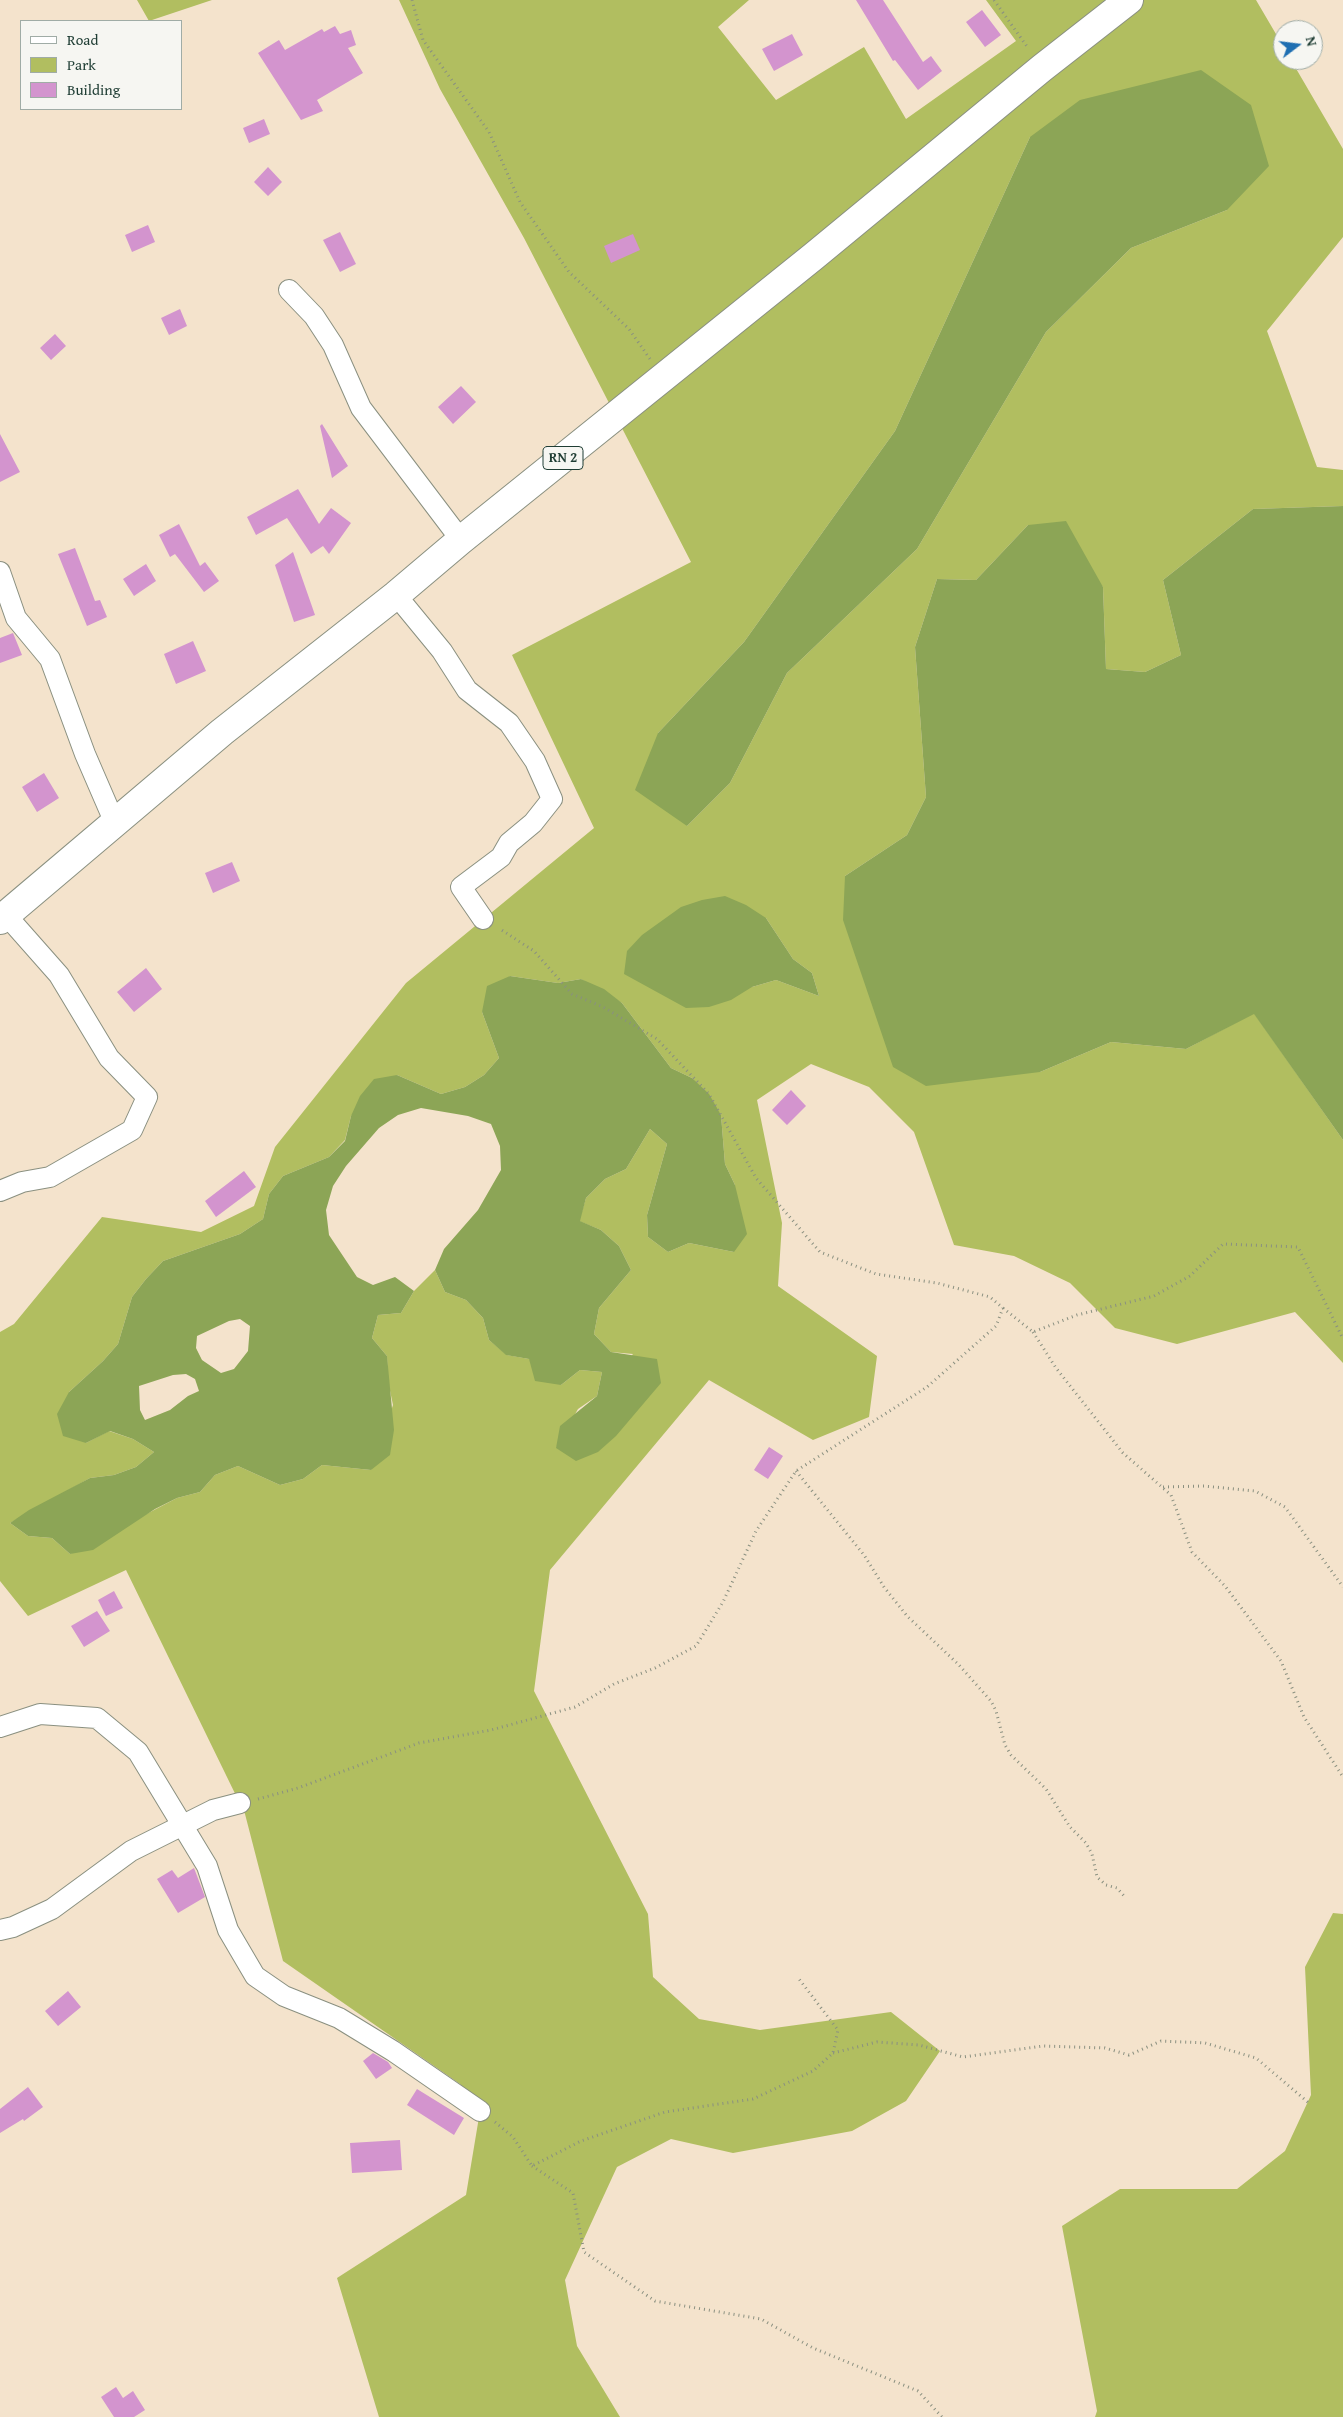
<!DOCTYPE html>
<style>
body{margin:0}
#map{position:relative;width:1343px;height:2417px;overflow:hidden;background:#f4e3cc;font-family:"Gentium Book Plus",serif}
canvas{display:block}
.legend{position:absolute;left:20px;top:20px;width:162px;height:90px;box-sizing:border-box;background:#f6f6f2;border:1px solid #a0aca6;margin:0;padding:6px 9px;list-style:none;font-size:15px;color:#1f3d34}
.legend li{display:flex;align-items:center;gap:10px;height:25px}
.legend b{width:25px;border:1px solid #a0aca6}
.north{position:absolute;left:1273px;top:20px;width:50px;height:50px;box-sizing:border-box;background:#f6f6f2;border:1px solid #a0aca6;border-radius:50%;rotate:75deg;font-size:14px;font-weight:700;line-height:20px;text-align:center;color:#1f3d34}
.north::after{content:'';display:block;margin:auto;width:18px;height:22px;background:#1f6fb2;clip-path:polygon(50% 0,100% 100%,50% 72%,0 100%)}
</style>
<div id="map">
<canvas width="1343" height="2417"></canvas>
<ul class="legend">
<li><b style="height:6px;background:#fff"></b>Road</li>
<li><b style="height:14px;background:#b1be60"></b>Park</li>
<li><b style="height:14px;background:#d394ce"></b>Building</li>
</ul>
<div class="north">N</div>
</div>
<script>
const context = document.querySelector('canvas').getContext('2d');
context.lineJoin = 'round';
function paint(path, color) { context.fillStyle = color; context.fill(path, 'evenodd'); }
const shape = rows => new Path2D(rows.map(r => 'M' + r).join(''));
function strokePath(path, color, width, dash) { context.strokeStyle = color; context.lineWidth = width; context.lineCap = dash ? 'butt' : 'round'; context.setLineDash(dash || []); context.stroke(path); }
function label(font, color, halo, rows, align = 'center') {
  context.font = font + ' "Gentium Book Plus",serif'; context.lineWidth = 4; context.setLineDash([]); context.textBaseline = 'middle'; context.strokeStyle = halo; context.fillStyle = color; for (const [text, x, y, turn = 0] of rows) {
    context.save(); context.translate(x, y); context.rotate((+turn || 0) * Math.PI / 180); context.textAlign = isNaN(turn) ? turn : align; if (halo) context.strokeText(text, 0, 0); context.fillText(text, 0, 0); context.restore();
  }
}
paint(shape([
 [137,0,212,0,149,21],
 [399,0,749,0,718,27,776,100,864,47,906,119,1016,41,986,0,1256,0,1283,46,1283,60,1291,60,1343,149,1343,237,1267,331,1317,467,1343,470,1343,506,1253,509,1163,580,1181,655,1145,672,1106,669,1103,587,1028,525,976,580,937,579,915,647,926,797,907,835,845,876,1040,1072,1111,1042,1186,1049,1254,1013,1343,1140,1343,1363,1295,1312,1177,1344,1115,1328,1070,1283,1014,1256,954,1245,914,1132,869,1087,811,1064,757,1100,782,1223,778,1286,877,1356,869,1417,813,1440,709,1380,550,1570,534,1691,648,1914,653,1977,699,2019,760,2030,891,2012,940,2051,906,2101,852,2131,733,2153,671,2139,617,2167,565,2280,577,2346,620,2417,379,2417,337,2278,466,2195,480,2111,460,2084,283,1961,245,1814,126,1570,28,1616,0,1581,0,1332,14,1324,102,1217,201,1232,254,1206,275,1147,406,983,594,828,512,655,691,562,524,238,440,89],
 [1030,137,1227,210,1131,248,1046,332,917,549,787,673,730,783,687,826,658,733,744,642,895,431],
 [766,918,793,959,812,973,819,996,776,980,752,987],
 [510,976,558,983,581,979,622,1003,671,1068,692,1078,721,1115,725,1164,735,1185,734,1252,689,1243,668,1252,648,1237,647,1215,667,1144,650,1129,626,1169,605,1179,586,1198,579,1221,601,1230,619,1246,631,1270,599,1308,594,1334,611,1352,633,1354,556,1448,578,1409,597,1396,602,1372,580,1370,561,1385,529,1359,507,1355,489,1340,483,1318,466,1300,445,1292,435,1270,414,1291,401,1313,378,1315,372,1338,387,1356,388,1381,393,1405,371,1470,322,1465,303,1479,280,1485,238,1466,215,1475,200,1492,177,1498,70,1554,52,1538,28,1536,10,1523,90,1478,114,1475,136,1467,154,1452,133,1439,109,1431,86,1443,69,1392,103,1361,118,1344,132,1297,146,1279,163,1261,240,1234,263,1219,269,1194,283,1176,329,1157,345,1140,351,1116,397,1075,441,1094,465,1087,484,1075,499,1058,482,1012],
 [1333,1913,1343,1914,1343,2417,1095,2417,1097,2411,1062,2226,1120,2189,1237,2189,1285,2151,1311,2095,1305,1967]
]), '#b1be60');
paint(shape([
 [1201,70,1251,105,1269,166,1227,210,1131,248,1046,332,917,549,787,673,730,783,687,826,635,790,658,733,744,642,895,431,1030,137,1080,100],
 [1343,506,1343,1140,1254,1014,1186,1049,1111,1042,1040,1072,926,1086,893,1067,843,920,845,876,907,835,926,797,915,647,937,579,976,580,1028,525,1066,521,1103,587,1106,669,1145,672,1181,655,1163,580,1253,509],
 [725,896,746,905,766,918,793,959,812,973,819,996,776,980,752,987,731,1000,709,1007,686,1008,624,974,627,951,642,935,681,907,702,900],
 [510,976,558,983,581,979,604,989,622,1003,671,1068,692,1078,709,1094,721,1115,725,1164,735,1185,747,1234,734,1252,689,1243,668,1252,648,1237,647,1215,667,1144,650,1129,626,1169,605,1179,586,1198,580,1221,601,1230,619,1246,631,1270,599,1308,594,1334,611,1352,657,1359,661,1383,616,1436,598,1452,576,1461,556,1448,560,1426,597,1396,602,1372,580,1370,561,1385,535,1381,529,1359,506,1355,489,1340,483,1318,466,1300,445,1292,435,1270,444,1249,478,1210,501,1170,500,1146,491,1124,468,1116,421,1108,398,1115,379,1128,346,1166,333,1186,326,1210,329,1235,357,1277,373,1285,395,1277,414,1291,401,1313,378,1315,372,1338,387,1356,394,1430,390,1455,371,1470,322,1465,303,1479,280,1485,238,1466,215,1475,200,1492,177,1498,155,1509,93,1550,70,1554,52,1538,28,1536,10,1523,29,1510,90,1478,114,1475,136,1467,154,1452,133,1439,110,1431,86,1443,63,1436,57,1414,69,1392,103,1361,118,1344,132,1297,146,1279,163,1261,240,1234,263,1219,269,1194,283,1176,329,1157,345,1141,351,1116,360,1096,374,1079,397,1075,441,1094,465,1087,484,1075,499,1058,482,1012,487,986],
 [240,1319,250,1326,248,1351,234,1369,221,1373,202,1360,196,1348,197,1336,229,1321],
 [186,1374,195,1379,199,1391,188,1396,170,1410,145,1420,140,1410,139,1386,173,1375]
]), '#8ca556');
paint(shape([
 [856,0,883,0,923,62,931,56,942,71,918,90,895,60,893,61],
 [982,10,1001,35,985,47,966,22],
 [335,26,340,34,351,30,356,45,348,48,363,73,317,100,323,111,301,120,258,53,279,40,285,50,322,29,324,32],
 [792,34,803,55,774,71,762,49],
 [264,119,270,134,249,143,243,128],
 [268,167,282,182,268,196,254,182],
 [148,225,155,242,132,252,125,235],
 [340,232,356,264,340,272,323,240],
 [633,234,640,250,611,263,604,246],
 [180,309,187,326,169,335,161,318],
 [55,334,66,346,51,360,40,348],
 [461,386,476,402,453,424,438,407],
 [322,424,348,466,332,478,320,426],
 [0,434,20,472,0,482],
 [298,489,319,524,331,508,351,523,329,554,323,546,311,554,287,518,256,535,247,517],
 [179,524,200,566,205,562,219,581,204,592,175,554,170,557,159,535],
 [75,548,95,601,100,600,107,617,87,626,58,554],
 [293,552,315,615,294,622,275,565],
 [146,564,156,581,134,596,123,579],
 [13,633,22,655,0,663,0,638],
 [193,641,206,671,176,684,164,654],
 [44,773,59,798,37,812,22,787],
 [232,862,240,881,213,893,205,873],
 [146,968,162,989,134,1012,117,992],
 [791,1090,806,1106,787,1125,772,1110],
 [244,1171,256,1187,216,1217,205,1201],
 [769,1447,783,1456,768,1479,754,1470],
 [114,1591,123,1608,106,1616,98,1600],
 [97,1611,110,1631,84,1647,71,1626],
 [194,1868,205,1897,178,1913,157,1879,172,1870,178,1878],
 [68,1991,81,2007,58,2026,45,2011],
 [373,2053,388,2062,392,2068,376,2079,363,2061],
 [28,2087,43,2107,24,2121,23,2119,0,2133,0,2109],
 [417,2089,464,2118,454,2135,407,2105],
 [400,2140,402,2170,352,2173,350,2143],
 [116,2387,123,2398,133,2391,145,2410,134,2417,114,2417,101,2397]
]), '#d394ce');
const street = shape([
 [289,290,314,316,333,345,361,408,461,540],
 [0,572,16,618,50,659,85,754,114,821],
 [396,595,442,651,467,690,509,723,535,761,552,799,533,823,509,843,501,857,461,887,483,919],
 [0,1191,22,1182,50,1177,132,1130,147,1097,109,1058,59,975,6,915],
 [0,1727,40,1714,97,1718,138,1752,207,1866,228,1930,255,1976,284,1996,339,2018,393,2051,480,2111],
 [0,1930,13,1927,52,1909,131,1851,213,1810,240,1803]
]);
const primary = shape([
 [0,920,222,732,396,595,461,540,814,256,1042,68,1129,0]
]);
strokePath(street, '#8a9080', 22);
strokePath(primary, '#8a9080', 30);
strokePath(shape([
 [412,0,423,40,489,132,520,202,569,272,629,329,650,359],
 [994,0,1028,48],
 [1003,1308,1033,1332,1077,1315,1154,1296,1190,1276,1223,1244,1298,1247,1343,1339],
 [1033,1332,1056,1368,1123,1453,1171,1495,1192,1552,1225,1586,1281,1661,1304,1717,1343,1777],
 [796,1471,864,1555,884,1587,907,1616,958,1664,991,1701,996,1711,1005,1745,1011,1755,1046,1789,1070,1827,1086,1843,1092,1854,1097,1877,1106,1885,1117,1888,1126,1898],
 [1163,1487,1204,1486,1255,1491,1285,1507,1343,1587],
 [258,1799,298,1788,419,1743,491,1730,575,1707,614,1684,655,1668,696,1646,723,1602,756,1531,796,1471,927,1387,996,1326,1003,1308,990,1297,937,1283,876,1274,820,1252,756,1178,709,1094,657,1039,603,1007,572,994,534,951,500,929],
 [833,2053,877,2042,919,2045,963,2057,1043,2046,1105,2048,1129,2055,1161,2041,1205,2043,1256,2058,1310,2104],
 [495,2122,513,2137,532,2166,581,2141,665,2112,753,2099,813,2071,833,2053,838,2030,799,1979],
 [532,2166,573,2193,584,2252,655,2301,761,2319,813,2348,918,2391,942,2417]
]), '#8a9080', 3, [1, 4]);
strokePath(street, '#fff', 20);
strokePath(primary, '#fff', 28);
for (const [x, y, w] of [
 [563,458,40]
]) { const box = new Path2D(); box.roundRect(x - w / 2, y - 11.5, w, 23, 4); context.fillStyle = '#f6f6f2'; context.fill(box); strokePath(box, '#1f3d34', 1); }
label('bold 14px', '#1f3d34', null, [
 ["RN 2",563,458]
]);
</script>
